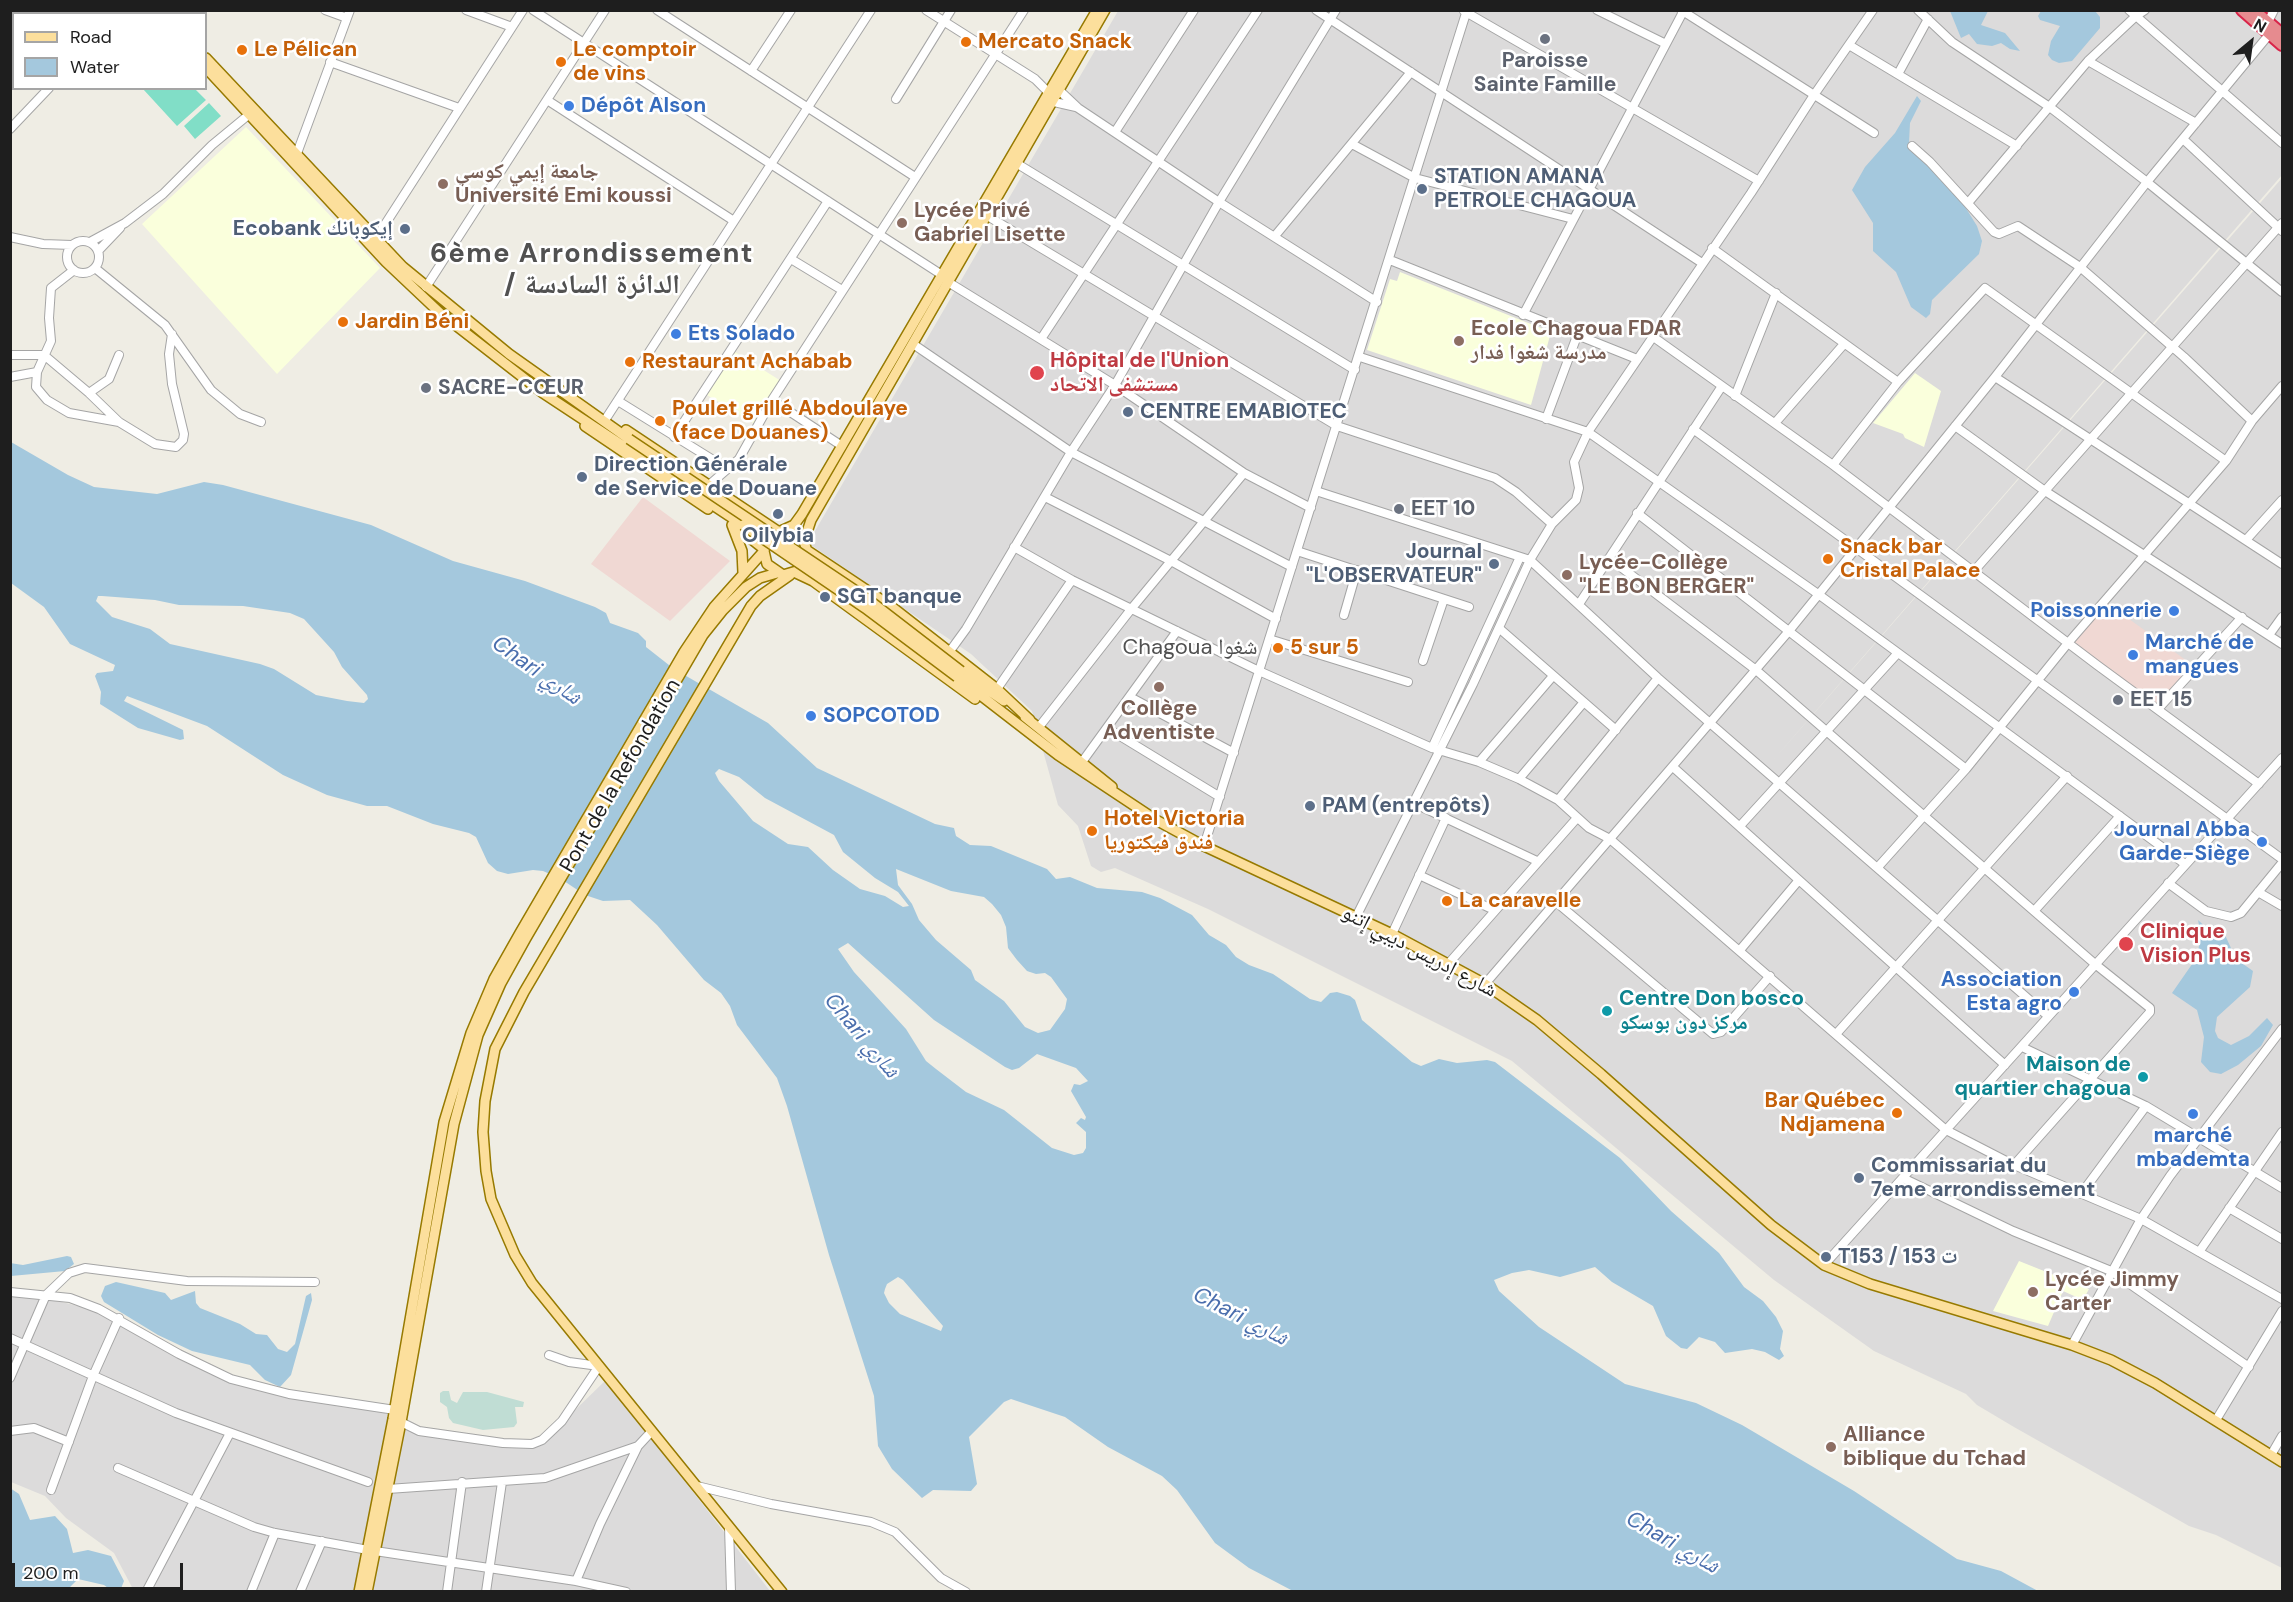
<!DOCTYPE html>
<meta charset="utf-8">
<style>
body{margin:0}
#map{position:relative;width:2293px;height:1602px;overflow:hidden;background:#efede4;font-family:"DM Sans",sans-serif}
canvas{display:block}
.frame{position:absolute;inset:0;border:12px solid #1e1e1e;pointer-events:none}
.legend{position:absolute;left:12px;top:12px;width:195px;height:78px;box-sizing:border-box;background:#fff;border:2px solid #a5a5a5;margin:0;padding:8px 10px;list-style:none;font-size:18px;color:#1e1e1e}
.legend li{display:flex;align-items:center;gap:12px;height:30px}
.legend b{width:30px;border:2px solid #a5a5a5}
.north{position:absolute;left:2221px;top:12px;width:60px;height:60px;-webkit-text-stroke:4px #fff;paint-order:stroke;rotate:29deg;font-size:16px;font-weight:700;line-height:24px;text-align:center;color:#1e1e1e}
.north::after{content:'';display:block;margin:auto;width:21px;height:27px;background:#1e1e1e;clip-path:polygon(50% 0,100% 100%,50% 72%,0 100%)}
.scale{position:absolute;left:12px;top:1563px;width:171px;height:27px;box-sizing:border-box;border:3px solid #1e1e1e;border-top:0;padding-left:8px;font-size:18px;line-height:21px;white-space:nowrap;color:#1e1e1e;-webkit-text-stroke:4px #fff;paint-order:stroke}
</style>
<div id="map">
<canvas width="2293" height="1602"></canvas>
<div class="frame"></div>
<ul class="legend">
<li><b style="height:8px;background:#fcdf9c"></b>Road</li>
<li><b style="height:16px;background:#a4c8dd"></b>Water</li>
</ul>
<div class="north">N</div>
<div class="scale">200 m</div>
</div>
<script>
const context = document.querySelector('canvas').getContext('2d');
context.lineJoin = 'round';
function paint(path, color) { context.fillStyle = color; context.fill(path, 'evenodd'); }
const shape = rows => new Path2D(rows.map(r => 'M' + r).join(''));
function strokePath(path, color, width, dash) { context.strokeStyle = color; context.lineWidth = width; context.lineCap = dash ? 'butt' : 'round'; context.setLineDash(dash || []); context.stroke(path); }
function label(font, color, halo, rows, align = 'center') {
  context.font = font + ' "DM Sans","Noto Naskh Arabic",sans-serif'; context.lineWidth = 5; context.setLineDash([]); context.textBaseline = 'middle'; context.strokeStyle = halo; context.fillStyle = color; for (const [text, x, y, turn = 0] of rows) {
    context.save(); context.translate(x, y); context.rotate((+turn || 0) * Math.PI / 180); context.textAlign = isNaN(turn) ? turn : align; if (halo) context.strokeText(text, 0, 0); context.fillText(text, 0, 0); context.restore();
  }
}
paint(shape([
 [1118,11,2282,11,2282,175,1768,766,2282,178,2282,1568,2216,1535,2189,1526,2014,1427,1977,1405,1966,1394,1874,1351,1774,1280,1512,1061,1208,909,1115,868,1101,872,1091,866,1078,826,1058,805,1032,711,971,654,808,543],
 [10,1295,62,1302,101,1312,234,1382,363,1405,445,1436,542,1442,606,1380,770,1591,134,1591,114,1553,66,1518,45,1496,11,1482]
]), '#dcdbdb');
paint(shape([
 [643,497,730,561,670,621,591,564],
 [2107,603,2194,666,2158,706,2073,643]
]), '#f0d8d3');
paint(shape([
 [246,127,380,268,277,374,142,224],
 [1400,272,1551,332,1531,405,1367,350,1390,279,1397,281],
 [735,352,781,381,755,424,707,395],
 [1915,373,1941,391,1924,447,1905,438,1903,434,1873,423],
 [2019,1261,2089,1289,2083,1300,2063,1291,2048,1326,1993,1311]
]), '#faffdc');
paint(shape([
 [443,1391,449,1391,451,1400,457,1403,463,1392,487,1392,524,1402,523,1407,515,1407,517,1423,514,1427,483,1430,453,1423,449,1418,447,1407,440,1402,440,1393]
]), '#c0ddd4');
paint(shape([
 [143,89,195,89,206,100,177,126],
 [209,103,221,116,195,139,184,126]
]), '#81dec7');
paint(shape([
 [1950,11,1988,11,1981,25,2005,33,2020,51,2010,49,2001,43,1992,46,1977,44,1969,34,1961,38],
 [2041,11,2095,11,2100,17,2100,28,2072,61,2059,63,2052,60,2048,55,2051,41,2060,26,2040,20,2038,16],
 [1917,96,1921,101,1910,123,1909,143,1954,189,1977,226,1982,241,1979,254,1932,300,1930,314,1926,318,1911,307,1896,272,1873,251,1873,223,1852,190,1865,167,1895,133],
 [11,442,68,475,94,487,157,494,204,482,223,485,371,525,453,561,525,581,595,607,606,613,610,623,638,633,646,641,646,647,674,669,768,723,817,768,935,824,954,828,956,836,970,845,991,846,1047,869,1056,879,1070,877,1097,888,1142,892,1160,898,1192,915,1209,935,1226,945,1236,957,1249,965,1273,974,1310,999,1321,1002,1330,993,1337,992,1350,996,1355,1000,1362,1020,1412,1062,1421,1066,1439,1059,1457,1063,1487,1060,1495,1062,1620,1158,1671,1211,1719,1253,1744,1287,1763,1301,1776,1317,1783,1331,1780,1349,1784,1356,1779,1360,1765,1352,1752,1349,1725,1353,1715,1342,1699,1337,1687,1349,1681,1348,1666,1336,1653,1306,1612,1282,1595,1267,1560,1277,1529,1270,1512,1273,1494,1280,1499,1291,1539,1327,1625,1384,1696,1403,1742,1425,1854,1491,1957,1559,2001,1571,2038,1591,1293,1591,1249,1568,1215,1543,1177,1490,1162,1476,1108,1447,1065,1417,1011,1399,1004,1402,969,1437,977,1484,971,1491,933,1490,922,1498,892,1469,878,1446,874,1396,829,1255,787,1106,777,1078,737,1025,730,1006,721,993,704,980,657,925,630,900,603,901,585,895,561,879,543,871,533,870,508,874,497,871,488,863,476,837,469,833,433,824,387,806,367,806,327,795,283,775,207,726,127,696,124,701,183,730,184,739,180,740,138,728,100,704,101,692,95,676,97,673,113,671,115,665,70,644,44,607,11,583],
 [102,596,155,600,179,605,243,606,290,613,304,619,334,652,342,667,367,695,368,699,364,703,347,701,316,695,274,669,260,664,170,644,150,629,112,617,96,601,98,596],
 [719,769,739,777,765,798,834,835,843,852,875,878,898,892,909,906,903,907,885,896,860,889,833,870,808,847,788,844,753,821,719,781,715,773],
 [896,869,951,891,984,897,992,904,1001,915,1006,927,1008,948,1017,960,1027,971,1036,974,1045,973,1051,977,1067,999,1065,1009,1050,1030,1038,1033,1025,1027,1004,1001,975,980,971,970,936,940,919,920,912,904,898,885],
 [848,943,934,1020,1005,1067,1012,1070,1019,1068,1037,1054,1076,1068,1088,1081,1080,1085,1074,1084,1071,1091,1086,1117,1085,1120,1081,1118,1076,1123,1086,1132,1086,1148,1083,1153,1074,1155,1052,1148,1004,1110,966,1092,936,1069,926,1061,906,1029,854,972,838,949],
 [898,1277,903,1280,943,1326,941,1331,900,1314,889,1303,884,1293,885,1289,887,1284],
 [2198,920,2213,934,2225,935,2236,959,2253,971,2250,987,2217,1017,2215,1031,2218,1038,2231,1045,2249,1036,2267,1018,2273,1025,2261,1046,2238,1065,2221,1074,2210,1072,2201,1062,2204,1037,2197,1010,2172,993,2197,957,2201,935],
 [67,1256,71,1257,74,1264,65,1271,11,1276,10,1263,23,1265],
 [116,1282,165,1293,171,1300,195,1291,196,1303,200,1308,240,1324,256,1334,267,1335,278,1349,287,1352,295,1344,306,1296,311,1293,312,1300,291,1375,280,1387,265,1380,250,1365,192,1351,158,1335,104,1302,101,1296,105,1286],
 [10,1488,19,1494,30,1520,55,1516,67,1529,73,1553,88,1550,111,1556,124,1581,120,1591,112,1591,104,1585,78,1579,66,1591,11,1591]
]), '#a4c8dd');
const minor = shape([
 [325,10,347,18],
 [466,10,512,27],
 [533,10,942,275],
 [657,10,915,177],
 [926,10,1035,79,1049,93],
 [1316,10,1702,263],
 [1597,10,1666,44],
 [1681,10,1874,133],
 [1918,10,1952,42,2051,108,2147,182,2282,292],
 [2129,10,2282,143],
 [1464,11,1759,181],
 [186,14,187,10],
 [10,19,14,24],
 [2268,22,2274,10],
 [1849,45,2017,146],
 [2088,61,2196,123],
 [330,62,459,108],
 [751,71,791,10],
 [1898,74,1928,19],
 [1060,91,1078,108,1219,202,1377,302],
 [896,99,951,10],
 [547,100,734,221],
 [1054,102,1076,107],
 [10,129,49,88],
 [1115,132,1194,10],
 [2183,139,2282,231],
 [1352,144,1415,178,1573,219],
 [1912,146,1930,162,1994,232,1999,234,2018,226,2080,267,2184,357,2252,421],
 [296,156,350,10],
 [1016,163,1355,370],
 [1968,203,2088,61,2136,16,2145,10],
 [986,215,1337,426,1495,478,1516,492,1552,524],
 [10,237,43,244,72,245],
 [1274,237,1411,72],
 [375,240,523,10],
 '67 257a16 16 0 1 1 32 0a16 16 0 1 1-32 0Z',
 [90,242,125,223,163,194,212,145,252,112],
 [1712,248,1898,382,1833,465],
 [99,250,120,228],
 [791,259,842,290],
 [1390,260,1637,359],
 [95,268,165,325,211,390,240,414,261,422],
 [74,270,51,288,49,318,51,341,37,372,36,387,47,400,69,413,119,422],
 [948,282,1115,385,1244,473,1311,508],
 [426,287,605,10],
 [1523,315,1684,10],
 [1652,336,1833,465,2097,665,2259,784],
 [1041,339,1258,10],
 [913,344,1071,452,1292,567],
 [10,355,44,355,89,393,119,422,155,444,176,447,183,440,184,434,172,384,169,354,172,334],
 [1360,357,1588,432,1818,594,2185,864],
 [10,377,37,372],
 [1995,377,2282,564],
 [1898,382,1985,288,2226,461],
 [89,393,109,379,119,355],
 [1735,396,1776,293],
 [772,400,842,446],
 [618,401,726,468],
 [607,417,871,10],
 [1546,419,1577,336],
 [1775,423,1844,344],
 [1955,426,2045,491,2282,644],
 [1693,429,2282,859],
 [674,437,828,201],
 [709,485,739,459,772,400,1024,10],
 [1316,491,1530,560,1658,678,2048,1016],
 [1045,497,1171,561,1276,619],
 [1637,513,1966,769],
 [2246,540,2282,500],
 [1014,547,1072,580,1259,671,1432,748,1479,762,1519,779,1558,800,1589,828,1610,839,1946,1130,2014,1165,2141,1219,2282,1299],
 [1297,551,1469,607],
 [1609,558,1756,670,2095,964,2150,1008,2150,1012,2014,1165],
 [1974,571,2282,223],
 [1579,604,1722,386],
 [1344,615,1357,570],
 [1500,629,1616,730],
 [2269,635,2282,617],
 [1269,639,1408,682],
 [950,651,966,629,1071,452,1115,385,1219,202,1336,10],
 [1423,661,1444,599],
 [997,689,1072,580],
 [1130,697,1234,753],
 [2158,709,2242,617],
 [1039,727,1132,608,1244,473],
 [1107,728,1220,797],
 [1432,748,1520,557],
 [1082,762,1177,631],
 [1479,762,1553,676],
 [1673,767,2005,1065],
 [1519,779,1584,702],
 [1558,800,1658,678],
 [1411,802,1537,861],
 [1740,826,1897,654],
 [1204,846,1467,10],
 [1878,867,1966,769,2068,643,2226,461,2252,421,2282,386],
 [1419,875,1494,910],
 [2168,883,2206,911,2231,917,2241,913,2282,863],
 [2258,892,2282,906],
 [1556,902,1713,1034,1721,1032,1770,976],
 [2035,910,2120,816],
 [1356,917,1473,684,1530,560,1552,524,1576,500,1579,488,1574,462,1588,432,1751,193,1814,95,1873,10],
 [1392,934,1446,818],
 [1740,950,1799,880],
 [1449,963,1577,818],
 [1485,984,1789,631,1995,377,2147,182,2272,31],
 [1837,1033,2067,776],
 [2022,1047,2146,1106,2282,1188],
 [1903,1178,2013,1231,2111,1271,2249,1367],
 [2081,1194,2146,1106],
 [2229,1208,2282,1239],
 [2199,1252,2282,1132],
 [1824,1265,2282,758],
 [10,1292,70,1298,99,1309,179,1354,231,1379,289,1394,395,1410],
 [10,1338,176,1413,368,1482],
 [2072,1345,2141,1219,2170,1176,2282,1029],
 [10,1378,46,1295,69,1273,85,1268,187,1281,315,1282],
 [2216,1420,2282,1311],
 [401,1422,419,1431,503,1443,532,1444,542,1440,562,1421,599,1366,569,1362,549,1355],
 [10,1431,34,1428,69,1442],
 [2271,1455,2282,1436],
 [118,1468,254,1527,275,1533,368,1550],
 [697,1486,771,1504,871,1522,895,1532,941,1578,966,1592],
 [388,1489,545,1478,638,1446,651,1432],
 [51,1490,93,1376,119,1318],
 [729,1527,731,1592],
 [375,1551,576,1581,626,1592],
 [576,1581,600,1524,638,1446],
 [146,1592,230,1433],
 [251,1592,275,1533],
 [300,1592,322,1541],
 [447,1592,462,1482],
 [486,1592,502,1482]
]);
const major = shape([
 [152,10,155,14],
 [162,10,165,14],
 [206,58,403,267,509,354,629,439],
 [206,68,386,262,440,313,543,393,743,525],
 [585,426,708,509],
 [626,430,779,532],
 [732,525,742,551,743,573],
 [735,526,764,549],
 [786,531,793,532,804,541,808,555,800,570,783,575,767,564,764,551,766,543,774,534,794,525,802,514,1097,10],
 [804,541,811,520,1105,10],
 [808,551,892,607,997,689,1030,720],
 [796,573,813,581,975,699],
 [961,671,1004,701],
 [957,677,1058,755,1156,820,1204,846,1392,934,1485,984,1537,1020,1601,1074,1771,1225,1824,1265,1870,1284,2072,1345,2111,1360,2155,1383,2282,1462],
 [1025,717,1112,787],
 [359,1592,393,1419,444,1122,471,1033,494,979,520,933,684,652,714,607,764,551],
 [367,1592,401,1422,454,1124,478,1035,501,983,526,938,703,635,723,610,746,587,760,578,777,573],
 [782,1592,532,1283,515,1255,491,1199,486,1171,483,1132,485,1101,495,1049,524,992,751,606,760,596,790,575]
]);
const highway = shape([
 [2242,10,2282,45],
 [2254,10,2282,34]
]);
strokePath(minor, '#a5a5a5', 10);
strokePath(major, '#977a00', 12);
strokePath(highway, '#d92449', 14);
strokePath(minor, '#fff', 8);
strokePath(major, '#fcdf9c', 9);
strokePath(highway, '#e68b8f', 10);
const majorBridge = shape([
 [629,439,865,597,961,671],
 [743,525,865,608,957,677]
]);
strokePath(majorBridge, '#977a00', 12, []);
strokePath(majorBridge, '#fcdf9c', 9);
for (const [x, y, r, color] of [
 [1545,39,6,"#6b7280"],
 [966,42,6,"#e8710a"],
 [242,50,6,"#e8710a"],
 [561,62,6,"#e8710a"],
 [569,106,6,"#3f7fe0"],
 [443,184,6,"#8d6e63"],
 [1422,189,6,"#5c6f8a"],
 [902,223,6,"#8d6e63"],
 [405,229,6,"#5c6f8a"],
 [343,322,6,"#e8710a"],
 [676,334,6,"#3f7fe0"],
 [1459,341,6,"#8d6e63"],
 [630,362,6,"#e8710a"],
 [1037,373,8,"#e0444e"],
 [426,388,6,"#6b7280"],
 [1128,412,6,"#5c6f8a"],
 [660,421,6,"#e8710a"],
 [582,477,6,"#5c6f8a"],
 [1399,509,6,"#6b7280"],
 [778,514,6,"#5c6f8a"],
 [1828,559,6,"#e8710a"],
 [1494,564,6,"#5c6f8a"],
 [1567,575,6,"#8d6e63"],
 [825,597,6,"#5c6f8a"],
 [2174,611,6,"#3f7fe0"],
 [1278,648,6,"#e8710a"],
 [2133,655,6,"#3f7fe0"],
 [1159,687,6,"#8d6e63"],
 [2118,700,6,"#6b7280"],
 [811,716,6,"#3f7fe0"],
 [1310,806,6,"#5c6f8a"],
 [1092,831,6,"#e8710a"],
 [2262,842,6,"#3f7fe0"],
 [1447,901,6,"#e8710a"],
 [2126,944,8,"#e0444e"],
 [2074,992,6,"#3f7fe0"],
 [1607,1011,6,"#0f9aa8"],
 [2143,1077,6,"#0f9aa8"],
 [1897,1113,6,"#e8710a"],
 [2193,1114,6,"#3f7fe0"],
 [1859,1178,6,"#5c6f8a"],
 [1826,1257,6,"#5c6f8a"],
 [2033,1292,6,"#8d6e63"],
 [1831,1447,6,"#8d6e63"]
]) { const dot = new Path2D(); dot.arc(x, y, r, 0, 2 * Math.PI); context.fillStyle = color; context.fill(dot); strokePath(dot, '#fff', 2); }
label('bold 21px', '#c56008', '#fff', [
 ["Mercato Snack",978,42],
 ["Le Pélican",254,50],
 ["Le comptoir",573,50],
 ["de vins",573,74],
 ["Jardin Béni",355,322],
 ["Restaurant Achabab",642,362],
 ["Poulet grillé Abdoulaye",672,409],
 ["(face Douanes)",672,433],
 ["Snack bar",1840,547],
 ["Cristal Palace",1840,571],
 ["5 sur 5",1290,648],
 ["Hotel Victoria",1104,819],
 ["فندق فيكتوريا",1104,843],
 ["La caravelle",1459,901],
 ["Bar Québec",1885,1101,"right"],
 ["Ndjamena",1885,1125,"right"]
], 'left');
label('bold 21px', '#5b616d', '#fff', [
 ["Paroisse",1545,61,"center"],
 ["Sainte Famille",1545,85,"center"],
 ["SACRE-CŒUR",438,388],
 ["EET 10",1411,509],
 ["EET 15",2130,700]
], 'left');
label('bold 21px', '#366cbe', '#fff', [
 ["Dépôt Alson",581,106],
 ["Ets Solado",688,334],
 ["Poissonnerie",2162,611,"right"],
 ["Marché de",2145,643],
 ["mangues",2145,667],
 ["SOPCOTOD",823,716],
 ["Journal Abba",2250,830,"right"],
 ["Garde-Siège",2250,854,"right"],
 ["Association",2062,980,"right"],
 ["Esta agro",2062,1004,"right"],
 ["marché",2193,1136,"center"],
 ["mbademta",2193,1160,"center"]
], 'left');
label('bold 21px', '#785e54', '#fff', [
 ["جامعة إيمي كوسي",455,172],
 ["Université Emi koussi",455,196],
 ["Lycée Privé",914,211],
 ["Gabriel Lisette",914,235],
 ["Ecole Chagoua FDAR",1471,329],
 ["مدرسة شغوا فدار",1471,353],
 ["Lycée-Collège",1579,563],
 ["\"LE BON BERGER\"",1579,587],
 ["Collège",1159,709,"center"],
 ["Adventiste",1159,733,"center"],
 ["Lycée Jimmy",2045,1280],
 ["Carter",2045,1304],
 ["Alliance",1843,1435],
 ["biblique du Tchad",1843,1459]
], 'left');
label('bold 21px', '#4e5e75', '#fff', [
 ["STATION AMANA",1434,177],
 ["PETROLE CHAGOUA",1434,201],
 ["Ecobank إيكوبانك",393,229,"right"],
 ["CENTRE EMABIOTEC",1140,412],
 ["Direction Générale",594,465],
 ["de Service de Douane",594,489],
 ["Oilybia",778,536,"center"],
 ["Journal",1482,552,"right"],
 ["\"L'OBSERVATEUR\"",1482,576,"right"],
 ["SGT banque",837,597],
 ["PAM (entrepôts)",1322,806],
 ["Commissariat du",1871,1166],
 ["7eme arrondissement",1871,1190],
 ["T153 / ت 153",1838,1257]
], 'left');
label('bold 21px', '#be3a42', '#fff', [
 ["Hôpital de l'Union",1050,361],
 ["مستشفى الاتحاد",1050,385],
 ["Clinique",2140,932],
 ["Vision Plus",2140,956]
], 'left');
label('21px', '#1e1e1e', '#fff', [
 ["Pont de la Refondation",621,776,-60],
 ["شارع إدريس ديبي إتنو",1419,952,28]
]);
label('bold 21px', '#0d838f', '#fff', [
 ["Centre Don bosco",1619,999],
 ["مركز دون بوسكو",1619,1023],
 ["Maison de",2131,1065,"right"],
 ["quartier chagoua",2131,1089,"right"]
], 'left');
label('22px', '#515151', '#fff', [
 ["Chagoua شغوا",1190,648]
]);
label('italic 22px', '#4a6ead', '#fff', [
 ["Chari شاري",536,671,35],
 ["Chari شاري",861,1036,50],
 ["Chari شاري",1240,1317,27],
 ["Chari شاري",1672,1543,30]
]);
context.letterSpacing = '1.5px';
label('bold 27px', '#515151', '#fff', [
 ["6ème Arrondissement",592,255],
 ["/ الدائرة السادسة",592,286]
]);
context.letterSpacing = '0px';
</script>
